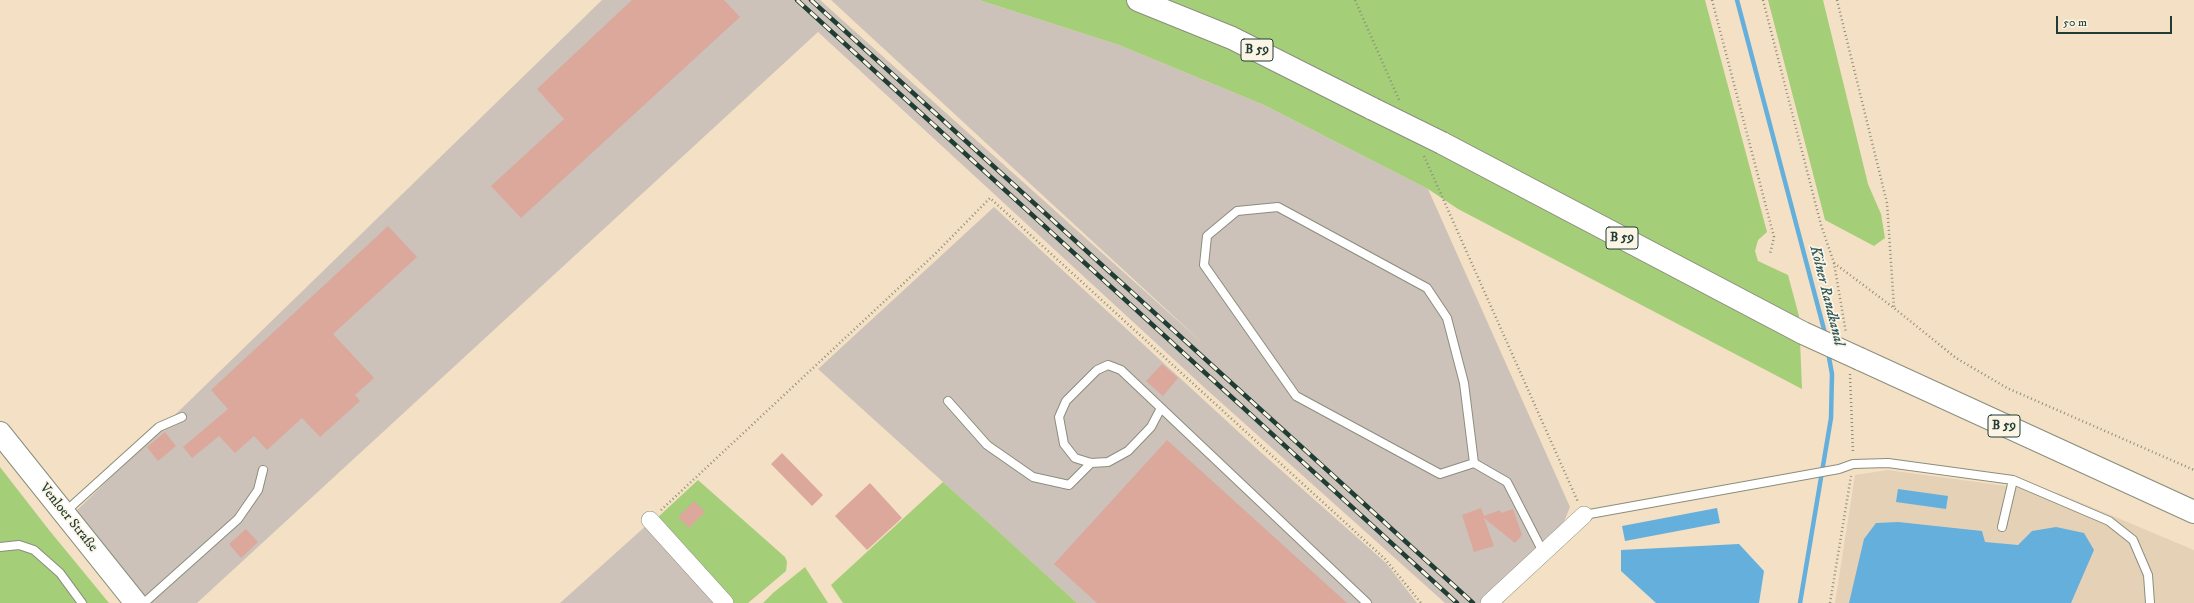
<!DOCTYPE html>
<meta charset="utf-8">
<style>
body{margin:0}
#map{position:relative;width:2194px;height:603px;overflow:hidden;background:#f4e0c4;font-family:"IM FELL DW Pica",serif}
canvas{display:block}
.scale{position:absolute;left:2056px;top:16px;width:116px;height:18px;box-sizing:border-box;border:2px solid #1f3d34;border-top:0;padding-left:5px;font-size:12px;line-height:14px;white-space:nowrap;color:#1f3d34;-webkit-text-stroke:3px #fcf5e5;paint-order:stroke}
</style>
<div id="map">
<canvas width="2194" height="603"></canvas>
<div class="scale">50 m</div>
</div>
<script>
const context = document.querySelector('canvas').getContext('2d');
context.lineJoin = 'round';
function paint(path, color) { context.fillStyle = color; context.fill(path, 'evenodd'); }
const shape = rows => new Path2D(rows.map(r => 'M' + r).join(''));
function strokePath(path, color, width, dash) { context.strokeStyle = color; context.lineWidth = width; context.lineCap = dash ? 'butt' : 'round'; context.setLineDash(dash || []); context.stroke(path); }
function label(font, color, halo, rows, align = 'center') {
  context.font = font + ' "IM FELL DW Pica",serif'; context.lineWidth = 3.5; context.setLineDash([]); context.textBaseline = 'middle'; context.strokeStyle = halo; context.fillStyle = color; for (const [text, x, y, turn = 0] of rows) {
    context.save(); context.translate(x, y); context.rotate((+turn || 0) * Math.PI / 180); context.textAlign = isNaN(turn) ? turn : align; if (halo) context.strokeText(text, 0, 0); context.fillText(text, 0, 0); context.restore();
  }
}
paint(shape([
 [1888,470,2058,493,2194,550,2194,603,1835,603,1855,475]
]), '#e5d1b6');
paint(shape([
 [602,0,820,0,1206,346,831,0,979,0,1119,45,1264,105,1428,189,1570,507,1561,529,1484,603,1445,603,1206,389,818,32,197,603,149,603,75,512],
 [994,207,1256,448,1386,563,1417,603,1077,603,818,369],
 [648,524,716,603,560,603]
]), '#ccc2b9');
paint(shape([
 [979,0,1705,0,1767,232,1758,240,1755,251,1758,261,1788,275,1799,316,1802,389,1458,209,1428,189,1264,105,1119,45],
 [1768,0,1823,0,1868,184,1881,214,1885,238,1874,246,1825,220],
 [0,467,49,530,109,603,0,603],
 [698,480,785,557,787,562,786,571,748,603,733,603,656,519],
 [943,482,990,524,1077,603,843,603,831,585],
 [805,567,828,603,763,603,773,593]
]), '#a5ce79');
paint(shape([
 [1898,489,1948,496,1946,509,1896,502],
 [1717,508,1720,523,1625,541,1622,526],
 [1898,522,1982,531,1985,542,2018,545,2032,531,2056,527,2084,533,2094,550,2071,603,1849,603,1864,539,1876,523],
 [1739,544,1764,571,1759,603,1656,603,1621,571,1621,550]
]), '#65afdd');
strokePath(shape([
 [1737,0,1826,337],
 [1800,603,1831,418,1832,374,1828,352]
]), '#65afdd', 4.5);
paint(shape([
 [632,0,724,0,740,17,521,218,491,186,564,119,537,89],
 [388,226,417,257,333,334,374,378,355,395,360,401,320,437,302,418,267,450,254,436,235,453,219,436,192,458,183,447,228,409,211,390],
 [1162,364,1178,378,1163,396,1146,381],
 [165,432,176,446,158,461,147,447],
 [1167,440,1347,603,1097,603,1054,564],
 [782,453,823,495,812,506,771,464],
 [870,483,902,518,867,550,835,516],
 [694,501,705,512,689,528,678,517],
 [1481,508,1484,516,1500,510,1501,513,1513,509,1522,535,1515,543,1484,518,1494,546,1474,552,1462,515],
 [246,529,258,542,241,558,229,544]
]), '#dca89b');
const service = shape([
 [948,401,987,445,1033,477,1069,485,1091,463],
 [1161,408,1151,427,1128,451,1108,462,1091,463,1075,458,1064,444,1059,417,1066,401,1097,370,1108,365,1121,370,1367,603],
 [1474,463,1440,474,1296,396,1204,265,1207,236,1237,211,1278,207,1427,288,1447,318,1464,383,1474,463,1507,482,1543,552],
 [65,512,159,427,182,417],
 [1584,515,1839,469,1853,464,1888,463,2013,480,2109,521,2133,540,2148,575,2150,603],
 [2002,527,2013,480],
 [0,547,19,545,34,550,60,573,82,603],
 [144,603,238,519,258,490,263,470]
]);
const minor = shape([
 [650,520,725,603],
 [1489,603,1584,515]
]);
const secondary = shape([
 [0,433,136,603]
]);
const primary = shape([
 [1138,0,1232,38,1373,109],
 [1442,143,1803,333],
 [1860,359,2194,512]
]);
strokePath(service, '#8a8e7c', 10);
strokePath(minor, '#8a8e7c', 18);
strokePath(secondary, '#8a8e7c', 24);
strokePath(primary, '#8a8e7c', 24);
strokePath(shape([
 [1355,0,1400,102],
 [1712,0,1774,237,1770,254],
 [1763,0,1821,225,1834,263,1846,333],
 [1837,0,1887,203,1894,307],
 [1424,156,1578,502],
 [1834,263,1894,308,1956,358,2007,388,2194,470],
 [1850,374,1853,453],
 [661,510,935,254,990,198,1385,559,1421,603],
 [1830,603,1851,476]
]), '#8a8e7c', 2.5, [1, 3]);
strokePath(service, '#fff', 8);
strokePath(minor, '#fff', 17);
strokePath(secondary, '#fff', 22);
strokePath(primary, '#fff', 22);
const rail = shape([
 [797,0,1457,603],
 [811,0,1473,603]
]);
strokePath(rail, '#1f3d34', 4.5);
strokePath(rail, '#fcf5e5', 3, [9]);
const primaryBridge = shape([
 [1373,109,1442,143],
 [1803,333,1860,359]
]);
strokePath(primaryBridge, '#8a8e7c', 24, []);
strokePath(primaryBridge, '#fff', 22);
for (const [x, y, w] of [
 [1257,50,32],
 [1622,238,32],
 [2004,426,32]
]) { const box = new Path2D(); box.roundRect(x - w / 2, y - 11, w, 22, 3); context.fillStyle = '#fcf5e5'; context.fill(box); strokePath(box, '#1f3d34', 1); }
label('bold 13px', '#1f3d34', null, [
 ["B 59",1257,50],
 ["B 59",1622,238],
 ["B 59",2004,426]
]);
label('14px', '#1f3d34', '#fcf5e5', [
 ["Venloer Straße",68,518,51]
]);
label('italic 15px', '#305a5e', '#fcf5e5', [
 ["Kölner Randkanal",1826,296,76]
]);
</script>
